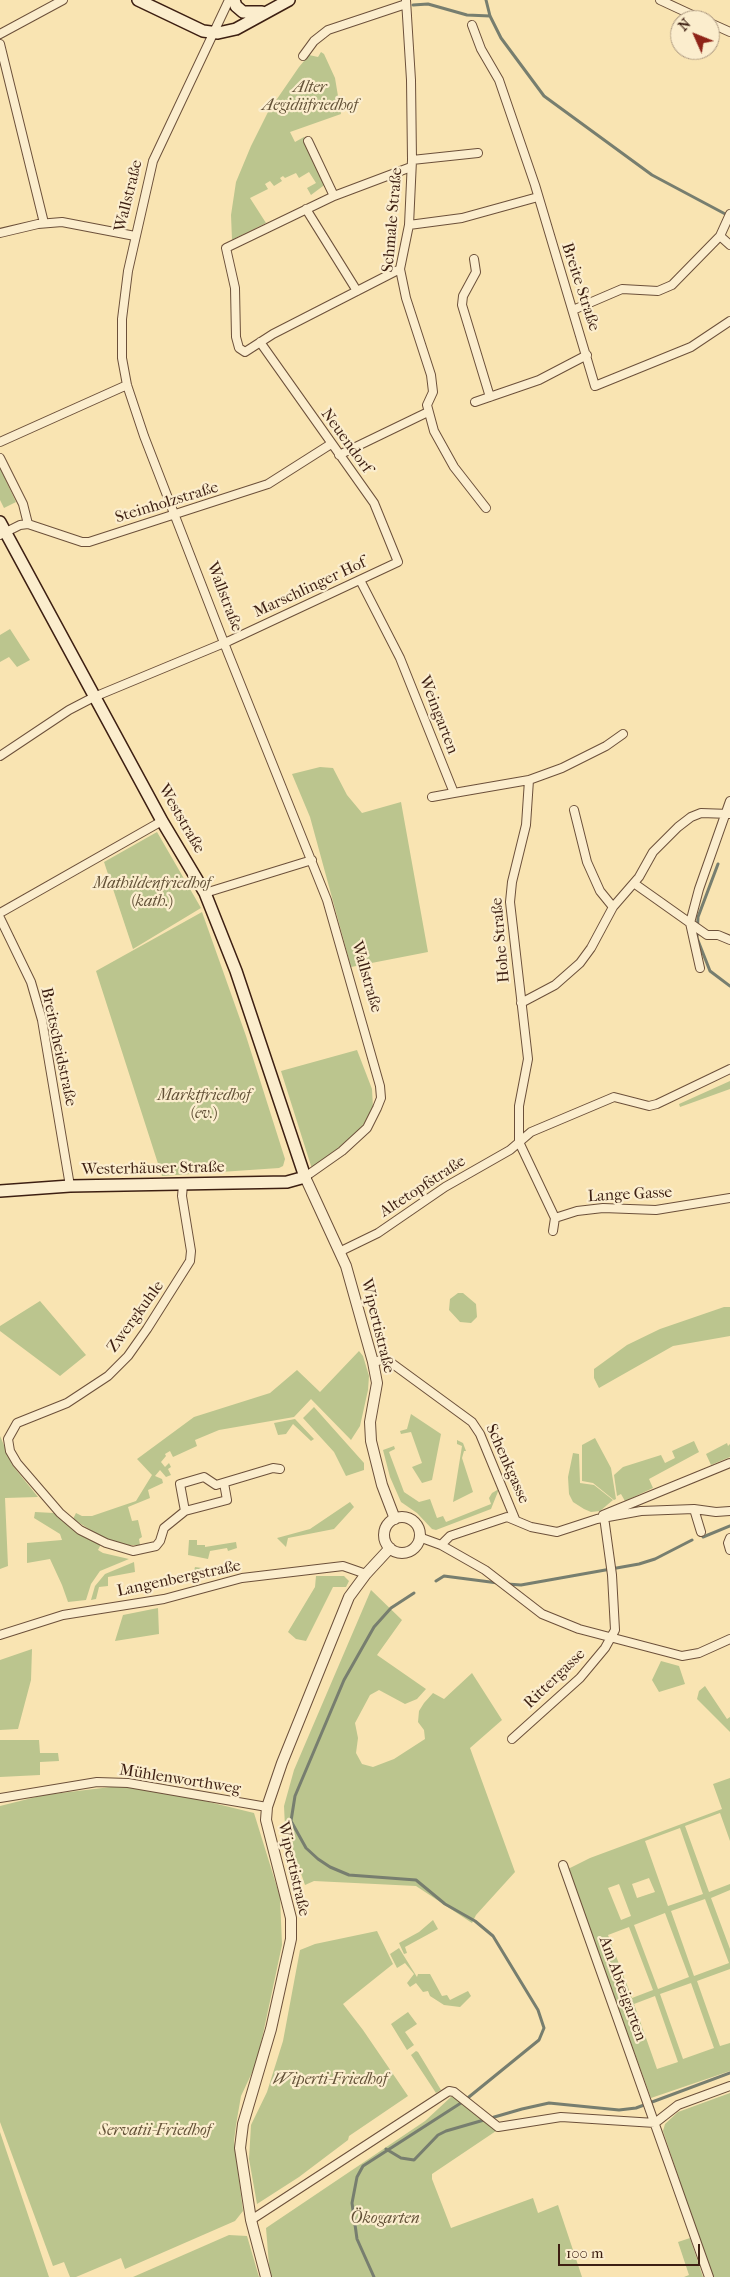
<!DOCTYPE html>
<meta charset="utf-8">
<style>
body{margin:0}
#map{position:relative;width:730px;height:2277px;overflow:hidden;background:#f9e4b2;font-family:"IM FELL French Canon",serif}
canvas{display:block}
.north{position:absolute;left:670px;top:10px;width:50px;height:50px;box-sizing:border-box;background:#fbedcd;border:1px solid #af9b82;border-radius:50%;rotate:314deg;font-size:14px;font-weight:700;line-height:20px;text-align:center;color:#3d1f12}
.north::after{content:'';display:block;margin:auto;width:18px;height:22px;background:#8f2418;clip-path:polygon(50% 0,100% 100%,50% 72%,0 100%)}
.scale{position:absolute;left:558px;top:2244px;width:142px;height:22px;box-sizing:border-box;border:2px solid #3d1f12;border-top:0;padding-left:6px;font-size:15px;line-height:18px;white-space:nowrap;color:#3d1f12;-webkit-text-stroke:4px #fbedcd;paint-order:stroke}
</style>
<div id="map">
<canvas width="730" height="2277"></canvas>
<div class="north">N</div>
<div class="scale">100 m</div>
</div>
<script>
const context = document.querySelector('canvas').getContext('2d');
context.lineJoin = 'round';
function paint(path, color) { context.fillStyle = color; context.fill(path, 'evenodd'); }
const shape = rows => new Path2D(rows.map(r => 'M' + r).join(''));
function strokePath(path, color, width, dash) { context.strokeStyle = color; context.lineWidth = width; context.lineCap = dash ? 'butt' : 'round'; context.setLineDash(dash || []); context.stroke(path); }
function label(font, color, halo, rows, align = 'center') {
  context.font = font + ' "IM FELL French Canon",serif'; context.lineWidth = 4.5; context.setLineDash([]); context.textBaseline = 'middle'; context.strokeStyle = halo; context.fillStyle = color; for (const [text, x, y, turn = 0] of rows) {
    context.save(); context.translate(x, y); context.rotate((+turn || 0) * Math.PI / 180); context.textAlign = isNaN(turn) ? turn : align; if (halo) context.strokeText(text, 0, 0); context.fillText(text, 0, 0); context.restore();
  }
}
paint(shape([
 [321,52,324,54,335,78,341,114,290,132,295,142,304,137,327,183,311,195,307,188,316,183,309,172,299,178,296,173,285,178,283,176,280,178,282,181,274,186,270,181,265,184,268,189,250,198,266,223,232,240,231,215,236,182,251,146,268,112,299,67,309,55,318,57],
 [0,468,16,502,4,508,0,500],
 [10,629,30,660,17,667,9,657,0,662,0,635],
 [320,767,333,768,347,795,362,813,401,802,428,952,351,967,310,817,292,774],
 [157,832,201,908,133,949,104,862],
 [202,912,246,1036,285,1159,283,1166,279,1168,162,1176,96,971],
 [357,1050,372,1089,373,1108,362,1127,341,1149,312,1169,281,1071],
 [730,1081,730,1089,680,1107,679,1104],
 [458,1293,463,1293,476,1304,477,1317,471,1323,460,1322,449,1310,450,1299],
 [40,1301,86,1355,60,1376,0,1331,0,1326],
 [724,1307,730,1307,730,1336,673,1346,599,1388,594,1378,594,1369,627,1345,660,1329],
 [359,1351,363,1356,369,1376,368,1390,360,1426,351,1440,311,1399,294,1417,219,1430,195,1440,197,1446,173,1457,170,1451,165,1454,166,1456,161,1462,165,1467,169,1463,171,1467,168,1469,171,1475,166,1477,160,1470,155,1476,162,1479,163,1483,148,1490,150,1498,128,1507,132,1521,138,1520,142,1537,139,1539,140,1545,128,1545,105,1539,73,1519,76,1513,82,1516,92,1516,136,1501,152,1475,137,1459,194,1417,270,1393,297,1370,320,1392],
 [314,1407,364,1463,364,1470,346,1476,334,1452,303,1418],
 [411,1414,441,1434,432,1480,422,1483,412,1467,422,1463,411,1432,401,1434,400,1431,407,1429],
 [295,1419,314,1439,311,1441,293,1424,286,1434,278,1435,274,1423],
 [0,1436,13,1466,38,1497,5,1498,8,1566,0,1569],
 [595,1438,611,1468,616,1499,614,1500,593,1483,582,1481,582,1445],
 [457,1440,463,1443,466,1451,464,1451,462,1458,473,1492,453,1502,462,1446,457,1444],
 [694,1441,699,1452,649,1479,653,1488,625,1501,621,1494,617,1496,614,1475,623,1467,661,1455,665,1463,675,1458,672,1451],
 [727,1443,728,1446,730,1444,730,1457,711,1465,706,1454],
 [394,1446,395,1449,389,1452,404,1492,419,1502,430,1499,437,1518,443,1516,446,1522,491,1504,489,1498,492,1493,499,1489,491,1509,436,1530,432,1529,417,1513,401,1502,390,1477,383,1450],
 [573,1453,579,1454,580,1483,594,1485,613,1500,600,1511,591,1512,584,1509,573,1502,569,1494,568,1477],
 [350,1502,354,1507,334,1529,288,1538,286,1547,277,1538,310,1529],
 [35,1512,54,1513,77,1533,101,1544,98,1550,103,1553,129,1559,100,1571,91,1584,86,1600,68,1602,62,1585,50,1559,27,1563,27,1543,62,1540,60,1534,34,1518],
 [189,1540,197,1540,197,1545,205,1545,205,1547,236,1542,237,1548,228,1551,227,1548,210,1551,208,1559,188,1555],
 [134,1562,135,1572,108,1577,108,1586,99,1587,96,1599,91,1600,95,1586,105,1574],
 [195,1567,223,1571,225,1573,191,1583,189,1572,194,1571],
 [316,1576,344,1576,349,1581,346,1587,333,1587,306,1641,296,1639,288,1632,315,1587],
 [371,1590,402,1620,377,1655,426,1689,417,1699,405,1704,379,1690,370,1695,355,1723,358,1738,356,1753,362,1764,373,1767,394,1759,425,1739,424,1730,418,1722,419,1711,424,1703,433,1693,444,1699,472,1673,502,1720,470,1748,515,1872,476,1915,472,1923,416,1886,314,1881,305,1885,285,1827,284,1806,294,1770],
 [158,1608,159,1634,115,1641,123,1615],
 [32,1649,31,1680,18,1729,0,1730,0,1660],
 [661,1661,679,1666,685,1684,659,1692,652,1680],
 [705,1686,727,1719,730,1717,730,1732,697,1699,699,1691],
 [0,1740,39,1740,40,1753,58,1753,59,1761,40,1762,40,1775,0,1777],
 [730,1778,730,1841,720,1813,685,1826,709,1892,730,1884,730,1890,711,1898,730,1949,730,1969,697,1981,720,2046,730,2043,730,2071,651,2098,568,1869,590,1858,722,1809,713,1784],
 [680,1828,703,1894,668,1906,645,1841],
 [649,1878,655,1892,637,1898,632,1884],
 [619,1884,631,1916,621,1920,608,1888],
 [705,1899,729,1963,694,1976,671,1911],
 [665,1913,689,1977,658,1989,634,1925],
 [629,1927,653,1990,632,1998,608,1935],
 [691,1983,714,2048,683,2059,660,1994],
 [655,1996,678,2062,657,2069,634,2004],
 [119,1786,156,1789,254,1813,280,1897,282,1945,257,2062,241,2096,236,2125,234,2141,243,2211,235,2221,125,2269,121,2258,76,2277,70,2277,64,2262,53,2266,0,2122,0,1806,44,1795],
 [433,1920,438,1929,405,1947,407,1953,404,1954,399,1943,419,1932],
 [377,1931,393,1964,343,2004,363,2030,408,2096,349,2136,348,2140,299,2177,257,2204,249,2159,251,2125,267,2092,283,2041,300,1950,315,1944],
 [399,1948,417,1977,418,1974,430,1974,442,1996,447,1995,450,2000,468,1991,471,1996,460,2007,444,2005,430,1996,428,1991,423,1992,416,1983,410,1987,407,1983,414,1974,405,1963,397,1968,390,1954],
 [408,2012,417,2024,405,2032,414,2045,407,2050,391,2024],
 [416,2051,418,2052,441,2090,436,2093,411,2055],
 [730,2093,730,2277,712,2277,663,2131,665,2124,678,2112],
 [452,2096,496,2131,432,2174,432,2179,451,2228,533,2198,538,2213,558,2205,582,2277,270,2277,266,2228,425,2121],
 [0,2132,49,2277,0,2277],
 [229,2235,247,2236,259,2277,133,2277],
 [690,2238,703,2277,684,2277,689,2275,678,2242]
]), '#bbc58e');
strokePath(shape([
 [486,0,490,16,501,38,544,96,652,175,729,216],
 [413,5,428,4,467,15,490,16],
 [718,864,698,917,697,938,710,971,730,986],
 [703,1537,730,1526],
 [436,1581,444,1576,498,1583],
 [507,1584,521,1585,639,1564,655,1559,692,1540],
 [386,2149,401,2158,414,2160,438,2135,446,2131,522,2109,549,2103,619,2110,636,2108,730,2073],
 [374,2277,357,2239,352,2203,357,2177,363,2166,464,2101,539,2040,544,2028,538,2010,493,1936,475,1921,445,1904,416,1880,349,1875,330,1867,318,1859,306,1848,291,1821,295,1796,344,1680,374,1627,391,1608,414,1593]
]), '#777e6f', 3);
const minor = shape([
 [229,0,153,161,128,271,122,319,122,358,127,385,144,436,228,653,327,900,380,1086,381,1098,377,1108,367,1128,342,1151,305,1177],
 [406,0,411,80,412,160,409,225,400,269,406,298,431,375,433,392,427,405,434,431,454,467,486,508],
 [660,0,703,20],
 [710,23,730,32],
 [472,25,481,49,499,80,535,185,595,386,691,347,730,321],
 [0,34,63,0],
 [0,44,44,223],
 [303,56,314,41,328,30,406,4],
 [308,141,334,196],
 [412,160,478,153],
 [306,209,357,291],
 [409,225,462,218,538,197],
 [0,233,38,224,62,222,135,236],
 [720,236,730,245],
 [474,259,476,272,463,296,462,305,490,397],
 [400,269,273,334,245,352,239,348,236,337,235,288,226,248,334,196,411,167],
 [573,310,622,289,658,291,672,285,720,236,730,214],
 [475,402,539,380,587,355],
 [0,442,127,385],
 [339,455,428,412],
 [0,458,23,504,28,524],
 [0,535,20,525,28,524,82,542,89,542,268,484,331,444],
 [360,580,400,658,454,793,529,780],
 [0,756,69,710,94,697,229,641,398,562,374,503,260,342],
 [432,797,454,793],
 [574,810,587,862,600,891,613,907],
 [635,884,707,935,718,935,730,940],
 [205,893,312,860],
 [0,913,162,821],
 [0,918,31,982,42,1020,70,1186],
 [700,968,690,923,699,889,730,801],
 [521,1003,555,985,580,963,591,948,613,907,639,877,653,852,678,827,691,817,701,813,730,814],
 [519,1142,519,1106,528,1059,510,902,512,882,526,825,529,780,562,768,606,746,623,734],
 [519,1142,555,1218],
 [183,1185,182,1196,191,1251,190,1261,147,1329,128,1356,108,1376,67,1403,17,1423,8,1439,10,1451,17,1463,60,1513,80,1530,106,1543,133,1551,156,1546,160,1541,164,1528,185,1511,227,1500,224,1483],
 [555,1218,577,1211,603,1208,656,1210,730,1198],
 [553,1231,555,1218],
 [341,1251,378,1233,445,1187,510,1150,531,1132,614,1097,649,1106,657,1104,730,1069],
 [373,1362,386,1359,472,1422,480,1434,515,1519],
 [694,1509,701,1532],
 [185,1511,180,1484,204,1477,216,1485,273,1468,280,1469],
 [603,1515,730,1463],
 [419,1537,441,1545,485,1570,542,1614,579,1629,682,1656,699,1653,730,1639],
 [730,1538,728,1543,730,1550],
 [441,1545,450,1536,507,1517,531,1527,557,1532,597,1519,641,1511,694,1509,716,1512,730,1511],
 [0,1635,63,1615,164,1599,242,1578,343,1566,366,1574],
 [512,1739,580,1678,605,1648,615,1630,612,1575,604,1517],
 [0,1798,97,1782,128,1783,267,1807],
 [563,1865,709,2277],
 [655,2123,678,2105,730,2086],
 [251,2220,449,2091,454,2092,498,2127,561,2117,655,2123]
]);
const tertiary = shape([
 [305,1177,346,1266,373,1362,377,1383,370,1422,371,1441,382,1485,395,1519],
 '384 1535a18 18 0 1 1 36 0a18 18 0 1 1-36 0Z',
 [266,2277,251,2220,240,2148,243,2124,271,2029,291,1939,291,1918,266,1820,267,1807,282,1763,349,1597,366,1574,390,1548]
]);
const secondary = shape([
 [138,0,203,31,218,33,236,29,289,0],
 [234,0,236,6,243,12,262,12],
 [0,522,162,821,205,893,236,971,305,1177,287,1182,70,1186,0,1191]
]);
strokePath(minor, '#6c503a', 10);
strokePath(tertiary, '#6c503a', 12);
strokePath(secondary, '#3d1f12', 14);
strokePath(minor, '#fbedcd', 8);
strokePath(tertiary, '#fbedcd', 10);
strokePath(secondary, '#fbedcd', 11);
label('italic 16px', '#635137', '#fbedcd', [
 ["Alter",310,88],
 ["Aegidiifriedhof",310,106],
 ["Mathildenfriedhof",152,884],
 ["(kath.)",152,902],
 ["Marktfriedhof",204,1096],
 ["(ev.)",204,1114],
 ["Wiperti-Friedhof",330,2080],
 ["Servatii-Friedhof",155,2131],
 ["Ökogarten",385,2219]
]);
label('16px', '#3d1f12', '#fbedcd', [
 ["Wallstraße",129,196,-76],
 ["Schmale Straße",393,220,-85],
 ["Breite Straße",580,287,72],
 ["Neuendorf",346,441,54],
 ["Steinholzstraße",167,503,-17],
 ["Marschlinger Hof",310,588,-25],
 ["Wallstraße",224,597,69],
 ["Weingarten",438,715,69],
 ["Weststraße",181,819,60],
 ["Hohe Straße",501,940,-95],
 ["Wallstraße",366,977,74],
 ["Breitscheidstraße",58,1047,78],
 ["Westerhäuser Straße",153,1169,-1],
 ["Altetopfstraße",423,1187,-33],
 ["Lange Gasse",630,1195,-3],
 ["Zwergkuhle",136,1317,-54],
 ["Wipertistraße",377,1326,76],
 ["Schenkgasse",507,1464,66],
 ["Langenbergstraße",179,1579,-12],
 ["Rittergasse",555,1679,-44],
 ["Mühlenworthweg",180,1780,9],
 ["Wipertistraße",293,1869,77],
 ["Am Abteigarten",622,1989,70]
]);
</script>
